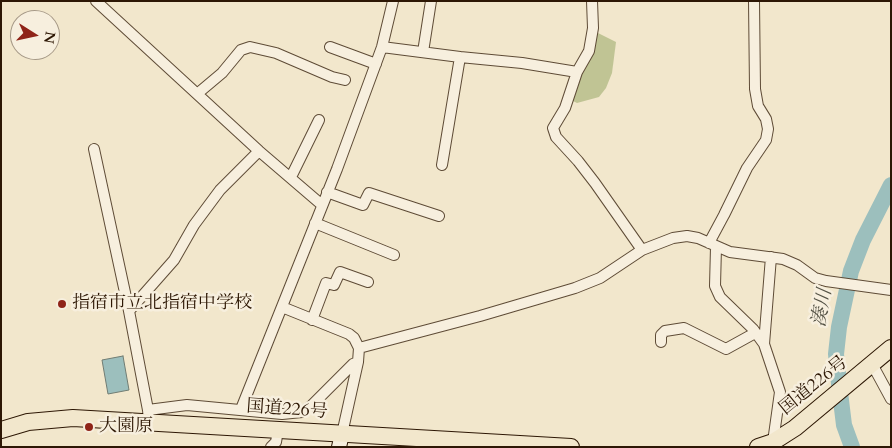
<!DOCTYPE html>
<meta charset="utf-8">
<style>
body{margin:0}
#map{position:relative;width:892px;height:448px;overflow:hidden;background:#f2e7cc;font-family:Cardo,serif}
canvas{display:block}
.frame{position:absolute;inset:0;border:2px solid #2d1704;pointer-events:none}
.north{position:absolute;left:10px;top:10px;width:50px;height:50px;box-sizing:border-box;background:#f7efde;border:1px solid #a69987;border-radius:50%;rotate:100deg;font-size:14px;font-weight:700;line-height:20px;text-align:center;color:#2d1704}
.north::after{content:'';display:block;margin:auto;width:18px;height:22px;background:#8f2418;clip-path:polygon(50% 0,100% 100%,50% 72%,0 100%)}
</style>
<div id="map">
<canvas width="892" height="448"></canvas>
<div class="frame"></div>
<div class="north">N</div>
</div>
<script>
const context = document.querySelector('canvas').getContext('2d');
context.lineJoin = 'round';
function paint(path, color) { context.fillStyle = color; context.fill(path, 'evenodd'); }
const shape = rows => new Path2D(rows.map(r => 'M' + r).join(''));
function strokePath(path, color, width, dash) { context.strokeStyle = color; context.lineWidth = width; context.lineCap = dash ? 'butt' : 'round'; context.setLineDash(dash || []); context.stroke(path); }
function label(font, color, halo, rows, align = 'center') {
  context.font = font + ' Cardo,"Noto Serif JP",serif'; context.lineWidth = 5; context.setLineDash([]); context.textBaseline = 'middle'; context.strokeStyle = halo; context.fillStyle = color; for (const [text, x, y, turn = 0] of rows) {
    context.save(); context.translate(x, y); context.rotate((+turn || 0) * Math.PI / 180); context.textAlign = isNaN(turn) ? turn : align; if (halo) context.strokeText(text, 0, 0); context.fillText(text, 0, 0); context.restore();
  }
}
paint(shape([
 [596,32,616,42,612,73,606,88,599,97,577,103,571,100]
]), '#c0c494');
const water = shape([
 [123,356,129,390,108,394,102,360,123,356]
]);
paint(water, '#9cbfbd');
strokePath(water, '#707c73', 1);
strokePath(shape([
 [852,447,844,425,839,384,836,354,839,327,851,271,863,240,891,185]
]), '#9cbfbd', 16);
const minor = shape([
 [96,1,259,151,322,205],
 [592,1,593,28,589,51,577,72,565,108,553,128,556,137,578,161,595,183,642,250],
 [330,47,376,64],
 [382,47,460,57,522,63,577,72],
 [423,52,431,1],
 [197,94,222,73,241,50,250,47,276,53,332,77,345,80],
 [94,149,129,311,148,410,149,421],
 [442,165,460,57],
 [291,177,319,120],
 [327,192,363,205,369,193,439,216],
 [315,223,394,255],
 [709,243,724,215,747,168,766,140,768,129,766,119,758,106,755,89,754,1],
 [716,247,715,286,720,297,753,329,764,344,780,392,773,442],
 [282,307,349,334,354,338,359,348,358,362,342,434],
 [129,311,174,260,194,225,220,190,259,151],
 [312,320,326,283,334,285,340,272,368,282],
 [661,342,661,335,665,331,684,328,726,349,755,333],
 [764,344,771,257],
 [359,348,480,316,575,288,600,278,642,250,673,238,687,236,698,238,730,252,783,259,797,265,815,278,826,281,891,290],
 [872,364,891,399],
 [241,409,337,169,382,47,393,1],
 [148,410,187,405,282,414,302,412,311,406,353,364,358,362],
 [271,447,276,442,278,430]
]);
const secondary = shape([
 [339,447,342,434]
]);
const trunk = shape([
 [1,430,28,422,73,418,571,447],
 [758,447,773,442,795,428,891,348]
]);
strokePath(minor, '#5e4b36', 12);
strokePath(secondary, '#2d1704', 16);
strokePath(trunk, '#2d1704', 18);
strokePath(minor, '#f7efde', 10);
strokePath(secondary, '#f7efde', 14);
strokePath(trunk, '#f2e7cc', 16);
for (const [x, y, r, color] of [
 [62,304,5,"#8f2418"],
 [89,427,5,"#8f2418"]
]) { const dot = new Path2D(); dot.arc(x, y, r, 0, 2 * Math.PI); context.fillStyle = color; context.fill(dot); strokePath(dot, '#f7efde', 2); }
label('18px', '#2d1704', '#f7efde', [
 ["指宿市立北指宿中学校",72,304],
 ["大園原",99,427]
], 'left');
label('18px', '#2d1704', '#f7efde', [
 ["国道226号",814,386,-39],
 ["国道226号",287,410,4]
]);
label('italic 19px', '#545245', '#f7efde', [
 ["湊川",823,308,-80]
]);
</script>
